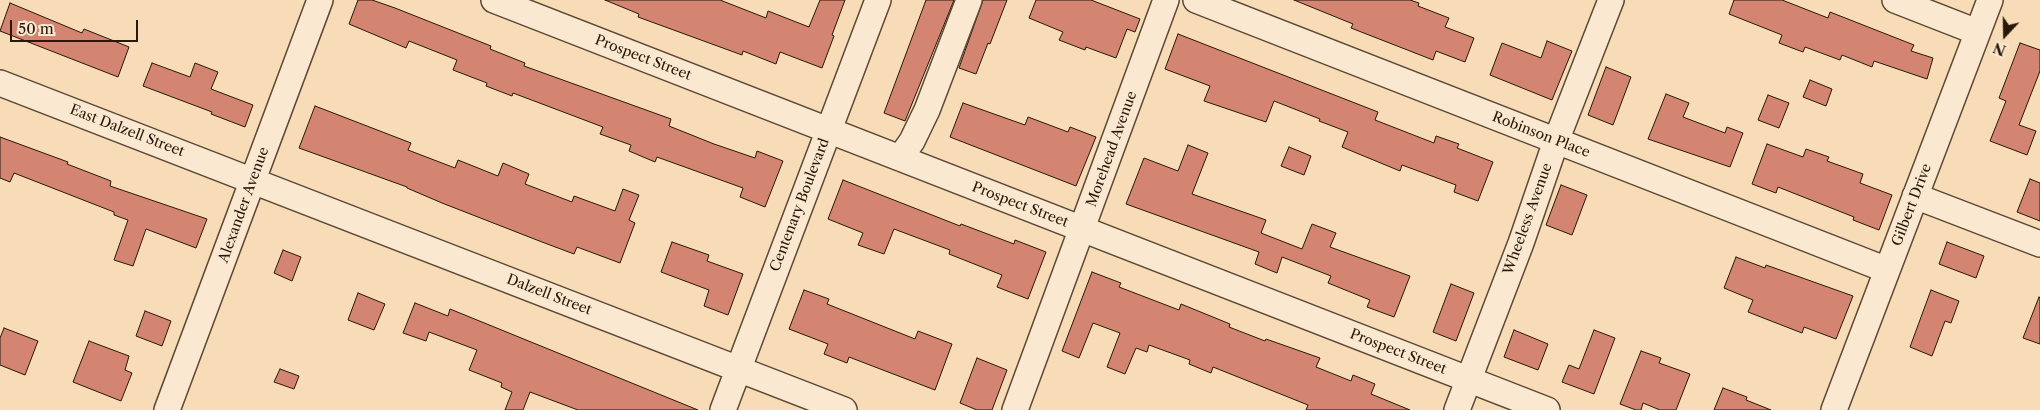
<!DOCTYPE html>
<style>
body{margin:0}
#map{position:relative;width:2040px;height:410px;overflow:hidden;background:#f7dcb7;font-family:"Libre Caslon Text",serif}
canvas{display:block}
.north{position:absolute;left:1980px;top:10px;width:50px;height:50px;-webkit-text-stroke:4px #fae8d0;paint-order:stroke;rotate:201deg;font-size:14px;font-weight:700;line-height:20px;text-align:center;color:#291708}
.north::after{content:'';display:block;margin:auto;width:18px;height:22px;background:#291708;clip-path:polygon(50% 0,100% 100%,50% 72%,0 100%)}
.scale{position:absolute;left:10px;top:20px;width:128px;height:22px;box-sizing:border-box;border:2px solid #291708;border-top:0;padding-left:6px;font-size:15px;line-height:18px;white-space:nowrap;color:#291708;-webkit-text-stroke:4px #fae8d0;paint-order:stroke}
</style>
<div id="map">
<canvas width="2040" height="410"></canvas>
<div class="north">N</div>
<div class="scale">50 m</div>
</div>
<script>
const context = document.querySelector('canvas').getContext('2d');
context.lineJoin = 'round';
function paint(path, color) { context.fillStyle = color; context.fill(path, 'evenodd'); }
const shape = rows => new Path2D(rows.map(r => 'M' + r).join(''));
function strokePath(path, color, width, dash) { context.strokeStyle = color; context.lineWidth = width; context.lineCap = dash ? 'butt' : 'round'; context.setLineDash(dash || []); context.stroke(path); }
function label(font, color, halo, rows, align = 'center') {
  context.font = font + ' "Libre Caslon Text",serif'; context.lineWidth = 4; context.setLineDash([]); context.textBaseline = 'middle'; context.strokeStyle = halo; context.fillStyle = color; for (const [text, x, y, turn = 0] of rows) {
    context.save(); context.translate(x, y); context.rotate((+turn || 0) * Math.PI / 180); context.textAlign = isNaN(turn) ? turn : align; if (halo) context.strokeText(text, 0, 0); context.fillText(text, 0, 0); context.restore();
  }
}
const building = shape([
 [358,0,372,0,395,8,491,46,490,49,525,63,524,66,671,119,669,126,714,144,755,158,757,151,783,161,765,207,740,197,743,188,657,157,655,162,629,151,631,145,600,134,603,127,513,93,512,96,486,86,487,83,453,70,457,60,409,41,406,48,349,24,358,0],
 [605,0,720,0,766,18,768,11,809,27,820,0,845,0,832,35,834,36,822,68,780,52,776,64,743,51,742,55,638,17,639,14,605,0],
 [926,0,954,0,905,121,884,113,926,0],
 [983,0,1007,0,990,44,988,43,976,74,959,68,983,0],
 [1036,0,1091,0,1140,19,1135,32,1127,29,1116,58,1086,47,1085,50,1059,40,1063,32,1029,18,1036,0],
 [1294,0,1410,0,1419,3,1418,6,1449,18,1445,27,1474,38,1465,62,1436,51,1433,60,1351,28,1353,24,1294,0],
 [1734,0,1782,0,1828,18,1830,12,1914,45,1911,51,1933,58,1927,79,1874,61,1872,67,1842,55,1840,60,1805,47,1803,52,1779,43,1782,35,1729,14,1734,0],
 [10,3,82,33,84,29,129,47,118,77,0,31,10,3],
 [1178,34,1378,112,1375,120,1434,143,1436,136,1459,144,1457,148,1493,162,1478,201,1454,192,1456,185,1402,165,1400,171,1342,147,1348,132,1319,121,1320,119,1274,101,1266,122,1204,101,1210,86,1165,69,1178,34],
 [1547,41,1572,51,1552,100,1490,75,1502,43,1541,58,1547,41],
 [2020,43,2040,50,2040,71,2019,125,2036,131,2027,155,1990,141,2006,101,1999,98,2020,43],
 [152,63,190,77,195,63,218,72,211,89,253,105,245,127,211,114,212,112,143,86,152,63],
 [1606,67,1631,77,1613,125,1588,115,1606,67],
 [1810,80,1832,89,1826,106,1803,97,1810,80],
 [1666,94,1689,103,1683,117,1725,133,1727,127,1743,133,1730,167,1648,139,1666,94],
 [1768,95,1789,103,1779,128,1758,120,1768,95],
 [963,103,1025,125,1028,117,1068,132,1070,127,1096,137,1076,186,950,137,963,103],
 [315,106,411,143,408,150,455,168,458,160,498,176,503,163,529,174,525,184,572,202,574,196,615,211,623,189,639,195,629,220,635,223,620,263,577,247,574,254,542,242,442,203,407,188,407,187,299,148,315,106],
 [0,137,68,162,67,164,111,181,110,186,207,219,196,248,146,229,133,266,114,260,128,220,114,215,114,212,14,173,10,182,0,178,0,137],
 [1767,144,1803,157,1806,149,1829,157,1827,161,1863,174,1860,183,1892,195,1879,230,1853,220,1854,217,1778,187,1776,193,1752,184,1767,144],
 [1188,145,1208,153,1192,194,1266,220,1261,233,1302,249,1312,224,1336,233,1330,247,1410,276,1394,317,1367,307,1370,300,1328,283,1331,276,1282,257,1277,273,1255,264,1259,252,1126,204,1144,158,1178,171,1188,145],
 [1289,147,1311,156,1304,175,1281,166,1289,147],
 [2030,179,2040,183,2040,221,2017,212,2030,179],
 [843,180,960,226,961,224,1014,244,1015,240,1046,252,1028,299,997,287,1002,275,949,254,950,250,894,229,884,254,858,245,863,233,828,219,843,180],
 [1561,185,1587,195,1572,235,1546,225,1561,185],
 [672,242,709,255,707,261,743,274,728,315,704,306,709,290,661,272,672,242],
 [1947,242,1984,256,1976,278,1939,264,1947,242],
 [283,250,301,257,292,281,274,273,283,250],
 [1736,257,1765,268,1766,265,1853,296,1836,339,1804,327,1802,333,1748,312,1753,300,1724,288,1736,257],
 [1092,272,1121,283,1119,287,1179,310,1181,304,1230,324,1229,327,1265,341,1266,339,1320,358,1316,367,1351,381,1353,375,1375,384,1371,394,1410,410,1306,410,1308,405,1213,367,1211,373,1189,364,1190,360,1149,345,1147,352,1136,348,1125,374,1107,367,1120,333,1093,323,1079,358,1062,351,1092,272],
 [1451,284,1474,293,1456,341,1433,332,1451,284],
 [804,290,829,299,827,304,915,339,918,331,952,344,935,390,849,357,847,363,824,354,828,344,789,329,804,290],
 [1931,290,1959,301,1951,323,1945,321,1932,356,1910,347,1931,290],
 [358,293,385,304,374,330,348,320,358,293],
 [2039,297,2040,298,2040,344,2023,338,2039,297],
 [415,303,448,316,450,309,698,410,578,410,530,392,523,410,505,410,512,392,501,387,502,383,469,370,477,350,429,332,426,341,403,333,415,303],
 [145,311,171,321,162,346,136,336,145,311],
 [4,328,38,341,25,375,0,365,0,338,4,328],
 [1514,330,1548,344,1538,370,1504,357,1514,330],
 [1594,330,1615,338,1594,394,1562,382,1569,365,1579,369,1594,330],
 [89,341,129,356,125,370,132,373,121,401,73,382,89,341],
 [1641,351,1661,358,1659,363,1690,374,1676,410,1660,410,1643,403,1641,410,1636,410,1620,404,1641,351],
 [977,358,1007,370,992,410,977,410,960,403,977,358],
 [280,369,299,376,294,389,274,382,280,369],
 [1723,388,1747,397,1746,400,1771,410,1714,410,1723,388]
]);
paint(building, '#d38572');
strokePath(building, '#291708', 1);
const minor = shape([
 [494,0,1547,410],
 [1196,0,1887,270],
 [1895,0,1977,32],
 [0,83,844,410],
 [900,158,912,141,927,110,969,0],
 [1915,196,2040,244],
 [167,410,320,0],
 [723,410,878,0],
 [1015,410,1166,0],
 [1457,410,1521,243,1556,141,1611,0],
 [1834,410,1990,0]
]);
strokePath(minor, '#5c4834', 28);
strokePath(minor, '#fae8d0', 25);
label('14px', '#291708', '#fae8d0', [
 ["Prospect Street",643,58,21],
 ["East Dalzell Street",127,131,21],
 ["Robinson Place",1541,135,21],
 ["Morehead Avenue",1112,149,-70],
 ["Alexander Avenue",244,205,-70],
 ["Centenary Boulevard",800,205,-69],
 ["Prospect Street",1020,205,21],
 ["Gilbert Drive",1912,205,-69],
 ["Wheeless Avenue",1528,219,-70],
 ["Dalzell Street",549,295,21],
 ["Prospect Street",1398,352,21]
]);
</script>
